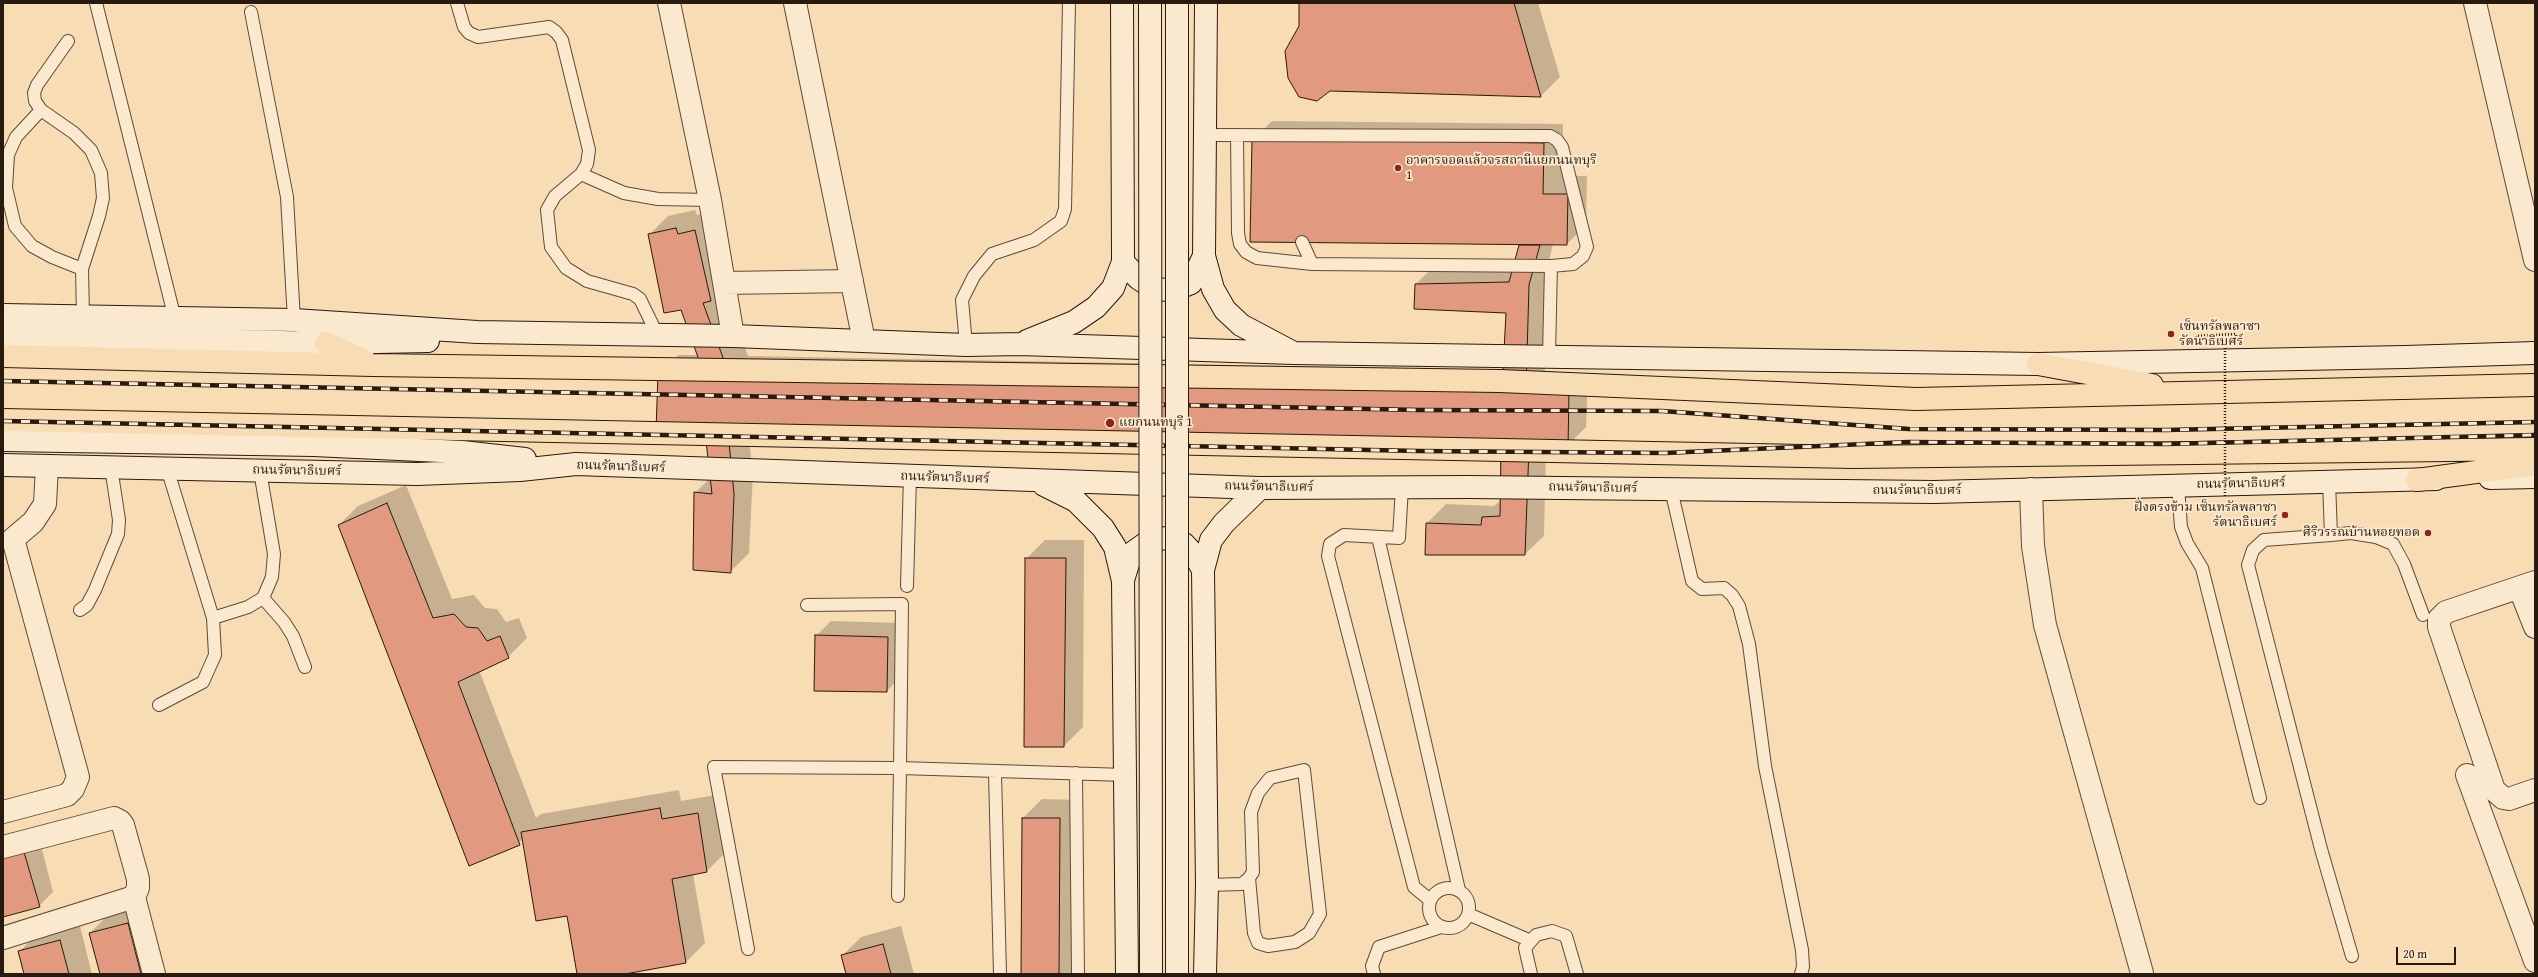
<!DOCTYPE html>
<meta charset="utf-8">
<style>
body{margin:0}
#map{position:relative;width:2538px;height:977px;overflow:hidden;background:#f8ddb4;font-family:"Gentium Book Plus",serif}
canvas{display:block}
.frame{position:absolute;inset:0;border:4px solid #281a0f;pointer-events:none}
.scale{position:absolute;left:2396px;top:947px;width:60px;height:18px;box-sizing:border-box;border:2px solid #281a0f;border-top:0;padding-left:5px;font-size:12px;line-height:14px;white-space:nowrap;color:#281a0f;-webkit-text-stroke:3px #fae9ce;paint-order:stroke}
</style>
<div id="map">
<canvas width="2538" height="977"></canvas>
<div class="frame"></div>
<div class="scale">20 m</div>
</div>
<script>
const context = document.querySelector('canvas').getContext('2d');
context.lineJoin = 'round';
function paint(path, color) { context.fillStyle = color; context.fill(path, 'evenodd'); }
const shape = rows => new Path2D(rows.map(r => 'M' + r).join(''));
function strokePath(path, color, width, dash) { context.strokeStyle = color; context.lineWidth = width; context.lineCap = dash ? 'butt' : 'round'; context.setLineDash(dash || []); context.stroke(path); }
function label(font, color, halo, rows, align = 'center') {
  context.font = font + ' "Gentium Book Plus","Noto Serif Thai",serif'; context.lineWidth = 3.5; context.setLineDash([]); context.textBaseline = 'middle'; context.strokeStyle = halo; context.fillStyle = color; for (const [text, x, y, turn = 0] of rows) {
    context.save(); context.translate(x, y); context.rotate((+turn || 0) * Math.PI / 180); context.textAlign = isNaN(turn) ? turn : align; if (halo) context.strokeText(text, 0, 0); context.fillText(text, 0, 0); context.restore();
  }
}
paint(shape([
 [1300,3,1538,3,1560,77,1541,96,1330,90,1300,27],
 [1272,121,1563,124,1562,176,1587,176,1586,225,1567,244,1553,244,1548,265,1545,371,1588,374,1586,427,1567,446,1546,446,1544,536,1525,554,1427,523,1446,504,1494,506,1502,499,1502,446,748,432,753,474,749,553,730,572,695,493,711,477,705,431,659,374,678,355,698,355,682,309,649,235,668,216,695,210,697,215,714,212,723,288,748,356,1504,370,1507,312,1415,308,1416,284,1435,265,1515,264,1520,244,1253,140],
 [406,485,452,599,474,595,485,608,497,609,506,622,519,618,527,638,508,657,479,670,536,818,541,814,679,790,681,801,716,795,726,852,707,871,693,874,705,943,686,962,619,974,578,974,568,914,523,840,470,865,339,525,358,506],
 [1045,540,1084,540,1083,727,1064,746,1026,559],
 [831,621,902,623,901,676,887,691,816,636],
 [1042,799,1079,800,1078,974,1022,974,1023,818],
 [39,838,53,892,39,906,3,916,3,848],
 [147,905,165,974,101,974,90,933,109,914],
 [79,922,92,974,25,974,19,952,38,933],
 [901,926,914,974,847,974,842,956,861,937]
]), '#0003');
const building = shape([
 [1299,3,1514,3,1541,97,1330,91,1317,101,1299,97,1288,78,1285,51,1299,26,1299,3],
 [1252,139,1544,143,1543,194,1568,194,1567,245,1250,242,1252,139],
 [676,228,678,234,695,230,711,301,703,303,729,374,1502,389,1506,313,1414,309,1415,284,1509,282,1519,245,1540,245,1529,285,1526,390,1569,392,1568,447,1529,447,1525,555,1425,555,1426,523,1481,525,1482,517,1500,516,1501,447,728,432,734,494,731,573,693,570,694,492,712,494,705,432,656,431,658,373,704,374,681,310,664,313,648,234,676,228],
 [387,503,433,618,454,614,466,627,478,628,487,641,500,636,509,658,458,682,520,845,469,866,338,525,387,503],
 [1025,558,1066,558,1064,747,1024,747,1025,558],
 [815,635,888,637,887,692,814,691,815,635],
 [660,808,662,819,698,813,707,872,672,879,686,963,625,974,577,974,567,916,536,921,521,832,660,808],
 [1022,818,1060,818,1059,974,1021,974,1022,818],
 [24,852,40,907,3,917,3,857,24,852],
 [128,923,141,974,100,974,89,933,128,923],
 [60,940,69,974,24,974,18,951,60,940],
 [883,944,891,974,846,974,841,955,883,944]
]);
paint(building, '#e1997f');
strokePath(building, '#281a0f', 1);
const service = shape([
 [96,3,175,319],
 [457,3,464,27,469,33,478,37,549,27,556,32,562,40,589,150,587,164,581,174,555,196,547,210,551,247,566,268,587,281,633,294,640,299,657,334],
 [251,12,287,197,294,320],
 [68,41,37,85,34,93,35,101,41,110,74,133,91,150,101,173,103,198,99,216,82,269,83,316],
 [41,110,16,137,8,155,6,188,15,226,32,246,52,257,82,269],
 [1205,135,1550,136,1557,140,1562,147,1587,247,1583,256,1573,264,1551,266,1312,264,1302,242],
 [1237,135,1238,233,1240,244,1246,252,1257,258,1312,264],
 [581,174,624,193,658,199,710,200],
 [966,345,962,300,974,276,992,254,1034,240,1061,221,1065,209,1069,3],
 [1549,355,1551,266],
 [167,468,213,618,248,607,263,598,272,577,274,554,260,471],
 [2329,482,2331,535,2351,533,2376,537,2393,544,2404,564,2423,615],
 [2178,486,2181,527,2187,543,2202,568,2260,798],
 [1402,487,1399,538,1344,535,1330,544,1328,556,1414,887,1430,900],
 [1671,489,1692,581,1702,589,1724,588,1732,595,1739,606,1749,644,1765,766,1802,950,1803,967,1801,974],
 [2331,535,2264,540,2253,550,2248,565,2321,849,2352,956],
 [1378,537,1459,890],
 [907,586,910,476],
 [263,598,284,622,293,636,305,667],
 [80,610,87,605,95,590,118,534,119,520,111,467],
 [159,705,203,682,215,655,213,618],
 [995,773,1000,974],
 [1076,773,1078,974],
 [1207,885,1242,884,1249,878,1253,872,1251,812,1258,793,1270,778,1304,770,1320,914,1309,933,1295,942,1268,946,1258,943,1254,933,1249,878],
 '1429 908a20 20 0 1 1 40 0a20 20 0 1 1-40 0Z',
 [898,896,900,768,1126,775],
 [1468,914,1531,941],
 [748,949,714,767,900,768,902,604,807,605],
 [1374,974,1372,966,1379,947,1441,927],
 [1531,974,1525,948,1536,935,1552,931,1566,936,1577,974]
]);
const minor = shape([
 [669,3,710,200,733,336],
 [795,3,864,341],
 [2475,3,2535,260],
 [725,283,852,281],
 [2031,489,2033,546,2045,625,2142,973],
 [2535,582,2446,612,2439,619,2439,627,2494,790,2503,798,2509,799,2535,790],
 [2520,589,2535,627],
 [2467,775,2535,961],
 [3,812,67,795,73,789,78,777,13,539,33,522,45,504,47,466],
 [3,847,114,818,120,821,123,825,138,879,138,888,134,897,154,974],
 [3,938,134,897]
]);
const secondary = shape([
 [1206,3,1204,256,1213,289,1225,310,1241,325,1290,351],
 [1123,262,1138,278,1156,290,1176,289,1191,283,1204,256],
 [3,315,294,320,477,332,733,336,966,345,1020,344,1294,353,2038,364,2405,357,2535,353],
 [3,336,326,343,428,341],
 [1027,341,1074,322,1096,307,1113,288,1123,262,1122,3],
 [3,440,314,445,462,452,525,459],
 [3,465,417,474,520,470,576,464,1260,488,1469,487,1934,492,2436,479],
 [2490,478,2535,477],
 [1044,485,1076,501,1103,528,1115,547,1123,581,1127,974],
 [1123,580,1131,554,1149,541,1166,538,1184,544,1196,557,1203,570],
 [1205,974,1207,885,1203,570,1211,540,1224,523,1260,488]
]);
const primary = shape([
 [326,343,365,361],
 [3,356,373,365,1500,381,1916,399,2535,385],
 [2038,364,2152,385],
 [3,420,1853,457,2535,449],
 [2417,480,2535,464]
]);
strokePath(service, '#5c4b38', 14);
strokePath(minor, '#5c4b38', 24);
strokePath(secondary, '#281a0f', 24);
strokePath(primary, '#281a0f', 24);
strokePath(shape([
 [2196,340,2196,336,2236,334,2237,340]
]), '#281a0f', 2.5, [1, 2]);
strokePath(service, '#fae9ce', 12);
strokePath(minor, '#fae9ce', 22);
strokePath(secondary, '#fae9ce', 22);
strokePath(primary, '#f8ddb4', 22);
const rail = shape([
 [3,381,1419,410,1662,411,1909,429,2166,430,2535,422],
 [3,421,1418,451,1665,453,1909,442,2166,444,2535,435]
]);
strokePath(rail, '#281a0f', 4.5);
strokePath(rail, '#fae9ce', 3, [9]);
const secondaryBridge = shape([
 [1150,3,1151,974],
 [1177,3,1177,974]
]);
strokePath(secondaryBridge, '#281a0f', 24, []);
strokePath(shape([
 [2225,342,2225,498]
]), '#281a0f', 2.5, [1, 2]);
strokePath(secondaryBridge, '#fae9ce', 22);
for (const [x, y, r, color] of [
 [1398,168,4,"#8f2418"],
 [2171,334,4,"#8f2418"],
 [1110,423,5,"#8f2418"],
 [2285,515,4,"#8f2418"],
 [2428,533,4,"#8f2418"]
]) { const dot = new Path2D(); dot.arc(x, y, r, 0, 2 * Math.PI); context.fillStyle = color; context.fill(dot); strokePath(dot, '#fae9ce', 1.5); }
label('13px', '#281a0f', '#fae9ce', [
 ["อาคารจอดแล้วจรสถานีแยกนนทบุรี",1406,161],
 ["1",1406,176],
 ["เซ็นทรัลพลาซา",2179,327],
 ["รัตนาธิเบศร์",2179,342],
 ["แยกนนทบุรี 1",1119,423],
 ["ฝั่งตรงข้าม เซ็นทรัลพลาซา",2277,508,"right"],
 ["รัตนาธิเบศร์",2277,523,"right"],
 ["ศิริวรรณบ้านหอยทอด",2420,533,"right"]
], 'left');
label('13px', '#281a0f', '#fae9ce', [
 ["ถนนรัตนาธิเบศร์",621,467,2],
 ["ถนนรัตนาธิเบศร์",297,471,1],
 ["ถนนรัตนาธิเบศร์",945,478,2],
 ["ถนนรัตนาธิเบศร์",2241,484,-1],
 ["ถนนรัตนาธิเบศร์",1269,487,1],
 ["ถนนรัตนาธิเบศร์",1593,488,1],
 ["ถนนรัตนาธิเบศร์",1917,491]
]);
</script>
